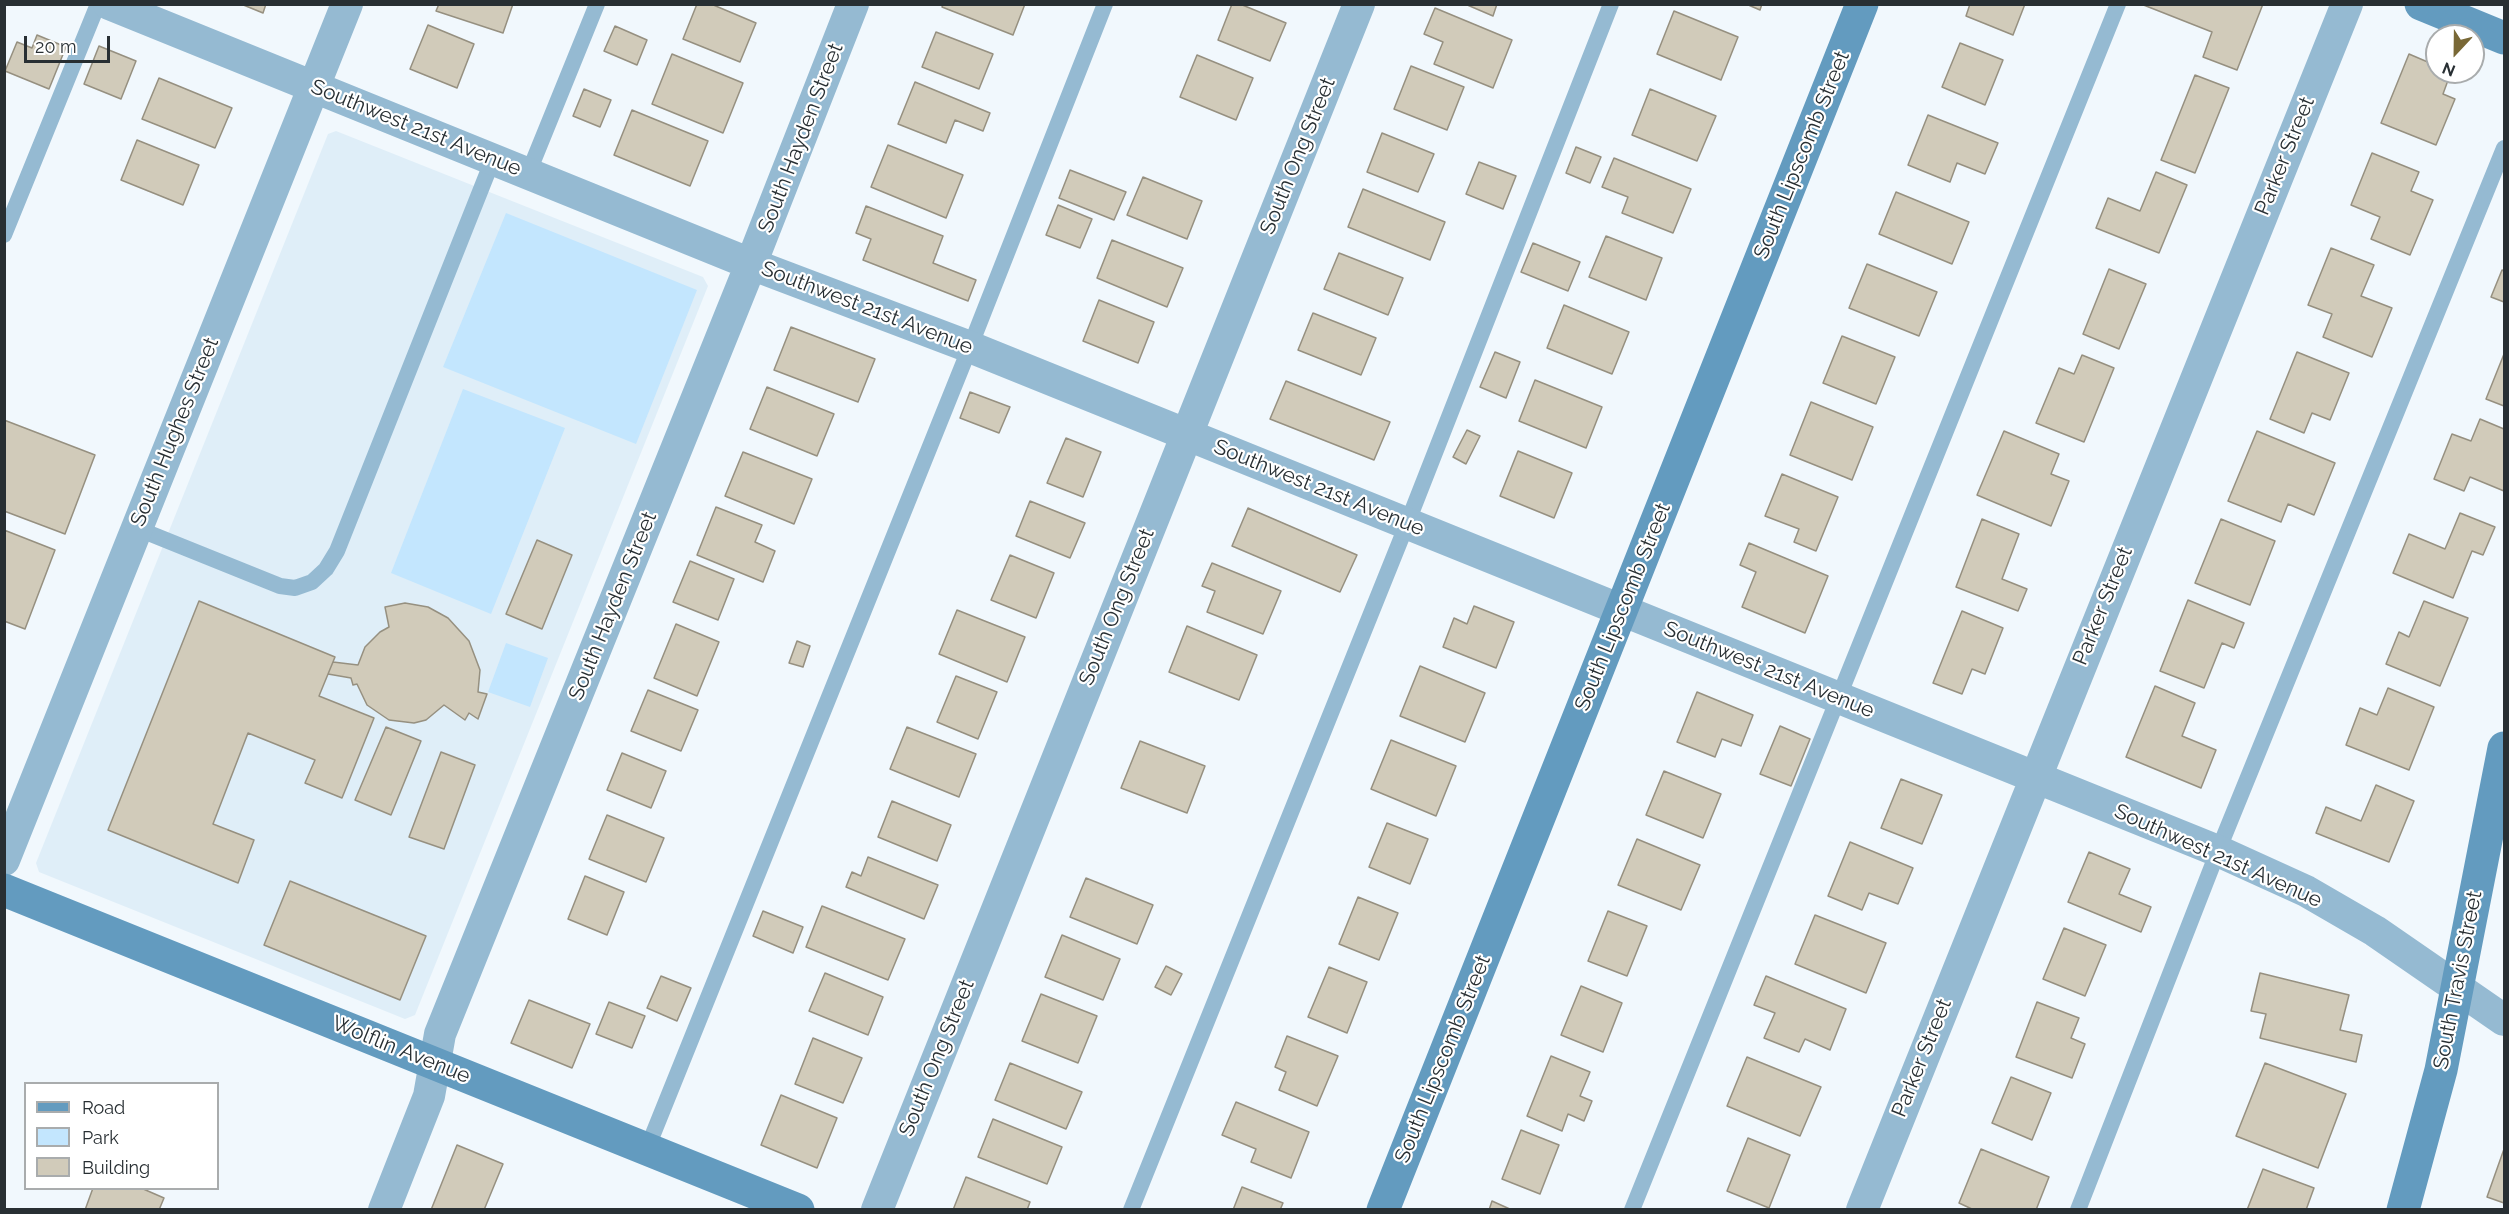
<!DOCTYPE html>
<style>
body{margin:0}
#map{position:relative;width:2509px;height:1214px;overflow:hidden;background:#f1f8fd;font-family:Raleway,sans-serif}
canvas{display:block}
.frame{position:absolute;inset:0;border:6px solid #282f33;pointer-events:none}
.legend{position:absolute;left:24px;top:1082px;width:195px;height:108px;box-sizing:border-box;background:#fff;border:2px solid #a9acad;margin:0;padding:8px 10px;list-style:none;font-size:18px;color:#282f33}
.legend li{display:flex;align-items:center;gap:12px;height:30px}
.legend b{width:30px;border:2px solid #a9acad}
.north{position:absolute;left:2425px;top:24px;width:60px;height:60px;box-sizing:border-box;background:#fff;border:2px solid #a9acad;border-radius:50%;rotate:202deg;font-size:16px;font-weight:700;line-height:24px;text-align:center;color:#282f33}
.north::after{content:'';display:block;margin:auto;width:21px;height:27px;background:#796836;clip-path:polygon(50% 0,100% 100%,50% 72%,0 100%)}
.scale{position:absolute;left:24px;top:36px;width:86px;height:27px;box-sizing:border-box;border:3px solid #282f33;border-top:0;padding-left:8px;font-size:18px;line-height:21px;white-space:nowrap;color:#282f33;-webkit-text-stroke:4px #fff;paint-order:stroke}
</style>
<div id="map">
<canvas width="2509" height="1214"></canvas>
<div class="frame"></div>
<ul class="legend">
<li><b style="height:8px;background:#639bbf"></b>Road</li>
<li><b style="height:16px;background:#c3e6fe"></b>Park</li>
<li><b style="height:16px;background:#d1cbba"></b>Building</li>
</ul>
<div class="north">N</div>
<div class="scale">20 m</div>
</div>
<script>
const context = document.querySelector('canvas').getContext('2d');
context.lineJoin = 'round';
function paint(path, color) { context.fillStyle = color; context.fill(path, 'evenodd'); }
const shape = rows => new Path2D(rows.map(r => 'M' + r).join(''));
function strokePath(path, color, width, dash) { context.strokeStyle = color; context.lineWidth = width; context.lineCap = dash ? 'butt' : 'round'; context.setLineDash(dash || []); context.stroke(path); }
function label(font, color, halo, rows, align = 'center') {
  context.font = font + ' Raleway,sans-serif'; context.lineWidth = 4.5; context.setLineDash([]); context.textBaseline = 'middle'; context.strokeStyle = halo; context.fillStyle = color; for (const [text, x, y, turn = 0] of rows) {
    context.save(); context.translate(x, y); context.rotate((+turn || 0) * Math.PI / 180); context.textAlign = isNaN(turn) ? turn : align; if (halo) context.strokeText(text, 0, 0); context.fillText(text, 0, 0); context.restore();
  }
}
paint(shape([
 [336,131,703,277,708,286,415,1015,405,1019,39,872,36,863,328,134]
]), '#dfeef8');
paint(shape([
 [506,213,697,290,636,444,443,367],
 [463,389,565,428,491,614,391,573],
 [506,643,548,658,530,707,488,692]
]), '#c3e6fe');
const building = shape([
 [241,4,266,4,263,13,241,4],
 [439,4,513,4,503,33,436,11,439,4],
 [697,4,711,4,756,23,740,62,683,39,697,4],
 [943,4,1025,4,1013,35,942,7,943,4],
 [1232,4,1240,4,1286,23,1270,61,1218,40,1232,4],
 [1465,4,1497,4,1493,16,1465,4],
 [1746,4,1762,4,1760,10,1746,4],
 [1970,4,2025,4,2013,35,1966,16,1970,4],
 [2141,4,2263,4,2237,70,2203,57,2212,32,2141,4],
 [1435,8,1512,40,1493,88,1434,64,1443,42,1424,34,1435,8],
 [1674,11,1738,37,1721,80,1657,54,1674,11],
 [428,25,474,44,457,88,410,69,428,25],
 [615,26,647,40,637,65,604,51,615,26],
 [936,32,993,54,979,89,922,67,936,32],
 [37,35,66,47,49,89,5,71,17,42,32,48,37,35],
 [1960,43,2003,60,1985,105,1942,87,1960,43],
 [99,46,136,61,121,99,84,84,99,46],
 [672,54,743,83,723,133,652,104,672,54],
 [2409,54,2437,66,2437,72,2451,72,2443,94,2455,99,2436,145,2381,123,2409,54],
 [1197,55,1253,78,1236,120,1180,97,1197,55],
 [1411,66,1464,87,1447,130,1394,109,1411,66],
 [2195,75,2229,88,2195,173,2161,160,2195,75],
 [159,78,232,108,215,148,142,119,159,78],
 [915,82,990,113,983,131,955,120,946,143,898,124,915,82],
 [584,89,611,100,600,127,573,116,584,89],
 [1650,89,1716,116,1697,161,1632,135,1650,89],
 [632,110,708,141,690,186,614,155,632,110],
 [1928,115,1998,143,1985,174,1957,163,1950,182,1908,165,1928,115],
 [1382,133,1434,154,1418,192,1367,172,1382,133],
 [137,140,199,165,183,205,121,180,137,140],
 [888,145,963,175,946,218,871,187,888,145],
 [1576,147,1601,157,1590,183,1566,173,1576,147],
 [2372,153,2419,172,2411,191,2433,200,2410,255,2371,239,2380,217,2351,205,2372,153],
 [1614,158,1691,189,1673,233,1622,213,1628,197,1602,187,1614,158],
 [1479,162,1516,176,1503,209,1466,194,1479,162],
 [1070,170,1126,192,1114,220,1059,198,1070,170],
 [2156,172,2187,185,2159,253,2096,228,2108,198,2140,211,2156,172],
 [1143,177,1202,201,1187,239,1127,215,1143,177],
 [1363,189,1445,222,1430,260,1348,227,1363,189],
 [1896,192,1969,222,1952,264,1879,234,1896,192],
 [1058,205,1092,219,1080,248,1046,235,1058,205],
 [866,206,943,236,933,263,976,280,968,301,863,260,871,239,856,233,866,206],
 [1606,236,1662,258,1646,300,1589,277,1606,236],
 [1112,240,1183,268,1167,307,1097,278,1112,240],
 [1533,243,1580,262,1568,291,1521,272,1533,243],
 [2331,248,2374,265,2361,296,2392,308,2372,357,2323,337,2332,314,2308,305,2331,248],
 [1339,253,1403,278,1388,315,1324,289,1339,253],
 [1867,264,1937,292,1919,336,1849,308,1867,264],
 [2109,269,2146,284,2119,349,2083,334,2109,269],
 [2502,270,2504,271,2504,302,2491,297,2502,270],
 [1099,300,1154,322,1138,363,1083,341,1099,300],
 [1564,305,1629,332,1612,374,1547,348,1564,305],
 [1313,313,1376,338,1361,375,1298,350,1313,313],
 [791,327,875,359,858,402,774,370,791,327],
 [1842,336,1895,357,1876,404,1823,383,1842,336],
 [1495,352,1520,362,1506,398,1480,387,1495,352],
 [2297,352,2349,373,2330,420,2312,413,2304,433,2270,419,2297,352],
 [2504,354,2504,406,2486,399,2504,354],
 [2082,355,2114,368,2084,442,2036,423,2059,368,2074,374,2082,355],
 [1535,380,1602,407,1586,448,1519,421,1535,380],
 [1286,381,1390,422,1374,460,1270,419,1286,381],
 [767,387,834,414,817,456,750,429,767,387],
 [970,392,1010,407,999,433,960,418,970,392],
 [1811,402,1873,427,1852,480,1790,455,1811,402],
 [2480,419,2504,429,2504,491,2470,477,2464,491,2434,479,2452,434,2471,441,2480,419],
 [4,420,95,455,65,534,4,511,4,420],
 [1467,430,1480,436,1466,464,1453,457,1467,430],
 [2004,431,2059,454,2051,474,2069,481,2051,526,1977,495,2004,431],
 [2257,431,2335,463,2314,515,2288,504,2281,522,2228,501,2257,431],
 [1066,438,1101,452,1083,497,1047,483,1066,438],
 [1518,451,1572,473,1554,518,1500,496,1518,451],
 [743,452,812,479,794,524,725,496,743,452],
 [1782,474,1838,497,1816,551,1794,542,1799,529,1765,516,1782,474],
 [1030,501,1085,523,1070,558,1016,536,1030,501],
 [716,507,762,525,755,542,775,551,763,582,697,555,716,507],
 [1248,508,1357,555,1340,592,1232,546,1248,508],
 [2460,513,2495,527,2483,555,2472,551,2453,598,2393,573,2409,534,2445,549,2460,513],
 [1982,519,2019,534,2002,579,2027,589,2018,611,1956,587,1982,519],
 [2221,519,2275,541,2250,605,2195,583,2221,519],
 [4,530,55,550,25,629,4,621,4,530],
 [537,540,572,555,542,629,506,614,537,540],
 [1749,543,1828,576,1805,633,1742,607,1756,572,1740,565,1749,543],
 [1010,555,1054,573,1036,618,991,600,1010,555],
 [690,561,734,579,718,620,673,602,690,561],
 [1212,563,1281,591,1263,634,1207,612,1215,591,1202,586,1212,563],
 [2188,600,2244,623,2234,648,2222,643,2204,688,2160,671,2188,600],
 [199,601,335,657,319,696,374,718,342,798,305,783,315,760,248,733,213,824,254,840,238,883,108,830,199,601],
 [2424,601,2468,618,2440,686,2386,664,2399,632,2409,637,2424,601],
 [405,603,428,607,448,618,469,641,480,670,478,692,487,694,478,719,469,713,465,720,444,705,426,720,414,723,389,720,367,705,357,684,353,685,351,678,328,674,333,662,358,665,365,647,380,632,389,627,385,607,405,603],
 [1474,606,1514,622,1496,668,1443,647,1454,618,1467,624,1474,606],
 [957,610,1025,637,1007,682,939,654,957,610],
 [1962,611,2003,628,1985,674,1972,669,1962,694,1933,683,1962,611],
 [676,624,719,642,697,696,654,678,676,624],
 [1187,626,1257,655,1239,700,1169,672,1187,626],
 [797,641,810,646,803,667,789,663,797,641],
 [1420,666,1485,693,1465,742,1400,716,1420,666],
 [956,676,997,692,978,739,937,722,956,676],
 [2155,686,2195,703,2182,736,2216,750,2201,788,2126,757,2155,686],
 [2388,688,2434,707,2409,770,2346,745,2360,708,2377,715,2388,688],
 [648,690,698,710,681,751,631,731,648,690],
 [1697,692,1753,715,1741,746,1722,739,1715,757,1677,742,1697,692],
 [1780,726,1810,739,1791,786,1760,774,1780,726],
 [386,727,421,741,391,815,355,800,386,727],
 [907,727,976,754,959,797,890,769,907,727],
 [1391,740,1456,766,1436,816,1371,789,1391,740],
 [1140,741,1205,766,1187,813,1121,788,1140,741],
 [441,752,475,765,444,849,409,837,441,752],
 [622,753,666,771,651,808,607,790,622,753],
 [1664,771,1721,794,1703,838,1646,815,1664,771],
 [1901,779,1942,795,1922,844,1881,828,1901,779],
 [2376,785,2414,801,2389,862,2316,833,2326,807,2361,821,2376,785],
 [892,801,951,825,937,861,878,837,892,801],
 [607,815,664,838,646,882,589,859,607,815],
 [1387,823,1428,839,1410,884,1369,867,1387,823],
 [1637,839,1700,865,1681,910,1618,885,1637,839],
 [1850,842,1913,868,1898,904,1869,893,1862,910,1828,896,1850,842],
 [2089,852,2130,869,2119,894,2151,907,2141,932,2068,902,2089,852],
 [868,857,938,885,924,919,846,887,852,872,861,876,868,857],
 [585,876,624,892,607,935,568,919,585,876],
 [1086,878,1153,905,1137,944,1070,917,1086,878],
 [290,881,426,936,400,1000,264,945,290,881],
 [1358,897,1398,913,1379,960,1339,944,1358,897],
 [822,906,905,939,888,980,806,947,822,906],
 [763,911,803,927,793,953,753,936,763,911],
 [1608,911,1647,926,1627,976,1588,961,1608,911],
 [1815,915,1886,943,1866,993,1795,964,1815,915],
 [2064,928,2106,945,2085,996,2043,979,2064,928],
 [1062,935,1120,959,1103,1000,1045,977,1062,935],
 [1166,966,1182,974,1171,995,1155,987,1166,966],
 [1329,967,1367,982,1347,1033,1308,1017,1329,967],
 [825,973,883,997,868,1035,809,1011,825,973],
 [2260,973,2349,995,2340,1030,2362,1035,2356,1062,2260,1038,2266,1014,2251,1011,2260,973],
 [661,976,691,988,677,1021,647,1008,661,976],
 [1766,976,1846,1009,1830,1050,1805,1039,1799,1052,1764,1038,1775,1013,1754,1005,1766,976],
 [1581,986,1622,1003,1603,1052,1561,1035,1581,986],
 [1041,994,1097,1016,1078,1063,1022,1041,1041,994],
 [529,1000,590,1024,572,1068,511,1043,529,1000],
 [609,1002,645,1016,632,1048,596,1034,609,1002],
 [2037,1002,2079,1018,2071,1038,2085,1044,2072,1078,2016,1057,2037,1002],
 [1287,1036,1338,1056,1317,1106,1279,1090,1286,1072,1275,1067,1287,1036],
 [813,1038,862,1058,843,1103,795,1084,813,1038],
 [1551,1056,1590,1072,1580,1096,1592,1101,1584,1121,1568,1114,1562,1131,1527,1116,1551,1056],
 [1747,1057,1821,1087,1800,1136,1727,1106,1747,1057],
 [1010,1063,1082,1092,1066,1129,995,1100,1010,1063],
 [2265,1063,2346,1094,2318,1168,2236,1136,2265,1063],
 [2011,1077,2051,1093,2032,1140,1992,1123,2011,1077],
 [781,1095,837,1118,817,1168,761,1145,781,1095],
 [1236,1102,1309,1132,1291,1178,1251,1162,1256,1149,1222,1135,1236,1102],
 [993,1119,1062,1147,1047,1184,978,1157,993,1119],
 [1521,1130,1559,1145,1540,1194,1502,1179,1521,1130],
 [1748,1138,1790,1155,1769,1208,1727,1191,1748,1138],
 [457,1145,503,1164,484,1210,431,1210,457,1145],
 [1981,1149,2049,1177,2036,1210,1974,1210,1959,1203,1981,1149],
 [2504,1149,2504,1203,2487,1197,2504,1149],
 [2263,1169,2314,1188,2306,1210,2247,1210,2263,1169],
 [966,1177,1030,1202,1027,1210,953,1210,966,1177],
 [1242,1187,1283,1203,1280,1210,1233,1210,1242,1187],
 [93,1188,141,1188,164,1198,159,1210,85,1210,93,1188],
 [1492,1201,1512,1210,1489,1210,1492,1201]
]);
paint(building, '#d1cbba');
strokePath(building, '#969080', 1.5);
strokePath(shape([
 [528,174,597,4],
 [4,235,98,4],
 [136,528,280,586,295,588,312,582,326,569,337,551,493,159],
 [647,1149,970,347,1105,4],
 [1131,1210,1407,524,1611,4],
 [1632,1210,2118,4],
 [2078,1210,2218,851,2504,148]
]), '#95bad2', 16);
strokePath(shape([
 [109,4,751,264,970,347,2218,851,2306,891,2375,931,2504,1020],
 [4,860,347,4],
 [384,1210,429,1096,440,1034,751,264,853,4],
 [877,1210,1359,4],
 [1862,1210,2347,4]
]), '#95bad2', 32);
strokePath(shape([
 [2421,4,2504,38],
 [4,890,798,1210],
 [1383,1210,1862,4],
 [2403,1210,2441,1070,2504,748]
]), '#639bbf', 33);
label('21px', '#282f33', '#fff', [
 ["Southwest 21st Avenue",416,128,22],
 ["South Hayden Street",801,138,-69],
 ["South Lipscomb Street",1802,155,-68],
 ["South Ong Street",1298,156,-68],
 ["Parker Street",2285,156,-68],
 ["Southwest 21st Avenue",867,308,21],
 ["South Hughes Street",175,432,-68],
 ["Southwest 21st Avenue",1319,488,22],
 ["South Hayden Street",613,606,-68],
 ["Parker Street",2103,606,-68],
 ["South Ong Street",1117,607,-68],
 ["South Lipscomb Street",1623,607,-68],
 ["Southwest 21st Avenue",1769,670,22],
 ["Southwest 21st Avenue",2218,856,24],
 ["South Travis Street",2458,980,-79],
 ["Wolflin Avenue",401,1050,22],
 ["South Ong Street",937,1058,-68],
 ["Parker Street",1922,1058,-68],
 ["South Lipscomb Street",1443,1059,-68]
]);
</script>
